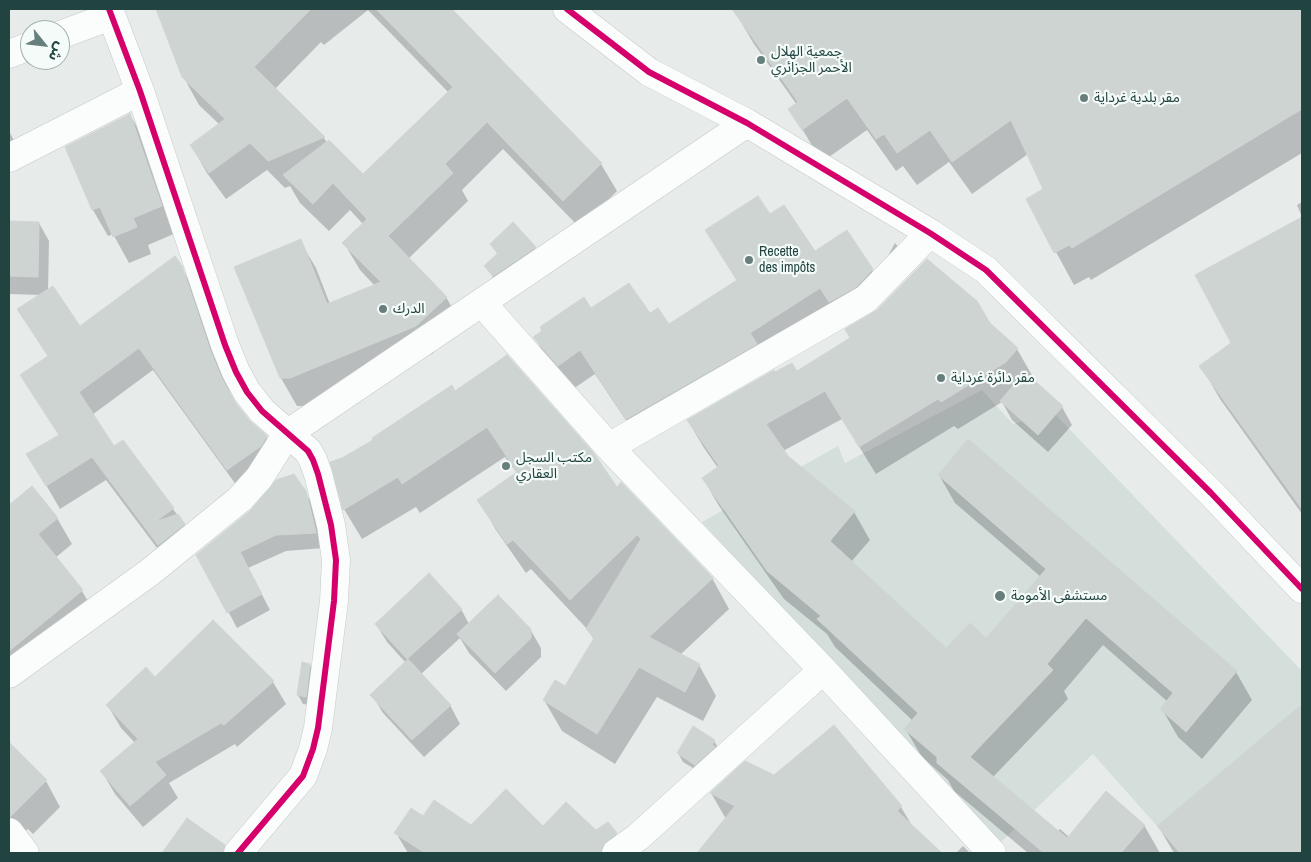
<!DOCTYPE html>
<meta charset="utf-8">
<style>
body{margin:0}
#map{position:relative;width:1311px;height:862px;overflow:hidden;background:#e7eceb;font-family:"Archivo Narrow","Noto Sans Arabic",sans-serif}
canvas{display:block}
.frame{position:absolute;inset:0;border:10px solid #214440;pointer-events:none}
.north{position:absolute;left:20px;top:20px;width:50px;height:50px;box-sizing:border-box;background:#f5fbf9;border:1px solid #a0b2af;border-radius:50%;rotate:119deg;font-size:14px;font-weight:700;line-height:20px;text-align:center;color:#214440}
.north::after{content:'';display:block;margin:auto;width:18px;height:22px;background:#667f7c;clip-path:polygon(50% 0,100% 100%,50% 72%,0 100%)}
</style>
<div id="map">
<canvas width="1311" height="862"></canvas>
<div class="frame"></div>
<div class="north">ش</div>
</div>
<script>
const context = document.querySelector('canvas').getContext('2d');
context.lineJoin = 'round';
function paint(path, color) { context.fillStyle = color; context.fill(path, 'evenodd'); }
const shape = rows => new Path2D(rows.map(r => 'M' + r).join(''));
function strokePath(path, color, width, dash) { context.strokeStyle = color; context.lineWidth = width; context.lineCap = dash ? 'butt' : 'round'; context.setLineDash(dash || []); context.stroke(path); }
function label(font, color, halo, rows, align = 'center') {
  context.font = font + ' "Archivo Narrow","Noto Sans Arabic",sans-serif'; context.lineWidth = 4.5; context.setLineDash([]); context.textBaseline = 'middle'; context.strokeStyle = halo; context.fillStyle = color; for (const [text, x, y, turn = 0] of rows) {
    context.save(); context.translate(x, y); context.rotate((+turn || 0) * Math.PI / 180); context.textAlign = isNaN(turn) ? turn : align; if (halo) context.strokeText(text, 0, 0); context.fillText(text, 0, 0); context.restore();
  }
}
paint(shape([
 [982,390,1013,424,1052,411,1302,671,1302,704,1157,826,1093,754,997,846,702,522,838,446,845,463]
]), '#d4dfdc');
paint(shape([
 [157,9,267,9,268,11,272,9,450,9,601,164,617,191,580,228,503,149,462,190,468,201,408,259,446,297,462,325,432,354,306,406,297,406,281,378,300,241,316,268,330,304,375,286,360,270,344,243,363,224,350,210,329,231,300,203,290,186,285,188,267,170,226,199,207,173,191,145,220,125,199,105,183,76],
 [368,10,449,93,363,176,327,143,324,138,275,89,321,42,324,45],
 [739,9,1302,9,1302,153,1091,280,1089,277,1074,285,1027,199,1045,190,1028,154,972,194,949,162,917,185,903,166,896,171,867,130,822,162,790,109,797,105,754,44,735,12],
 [130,115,145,141,176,233,148,245,151,254,129,263,113,234,108,236,93,210],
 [9,131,22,155,9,163],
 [1302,202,1302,217,1297,205],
 [769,216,815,253,872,270,886,294,641,443,595,374,573,389,548,362,535,337,591,310,650,315,668,326,737,281,706,230],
 [1302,218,1302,514,1220,399,1201,366,1232,344,1196,276],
 [9,223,39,223,49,241,48,291,80,328,181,267,195,291,223,375,235,404,249,422,266,437,280,461,242,493,153,370,92,415,114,448,173,509,184,524,197,548,172,568,106,480,60,509,42,478,64,439,49,357,19,309,42,295,9,294],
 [895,243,903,253,894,262,889,254],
 [491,244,535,248,545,266,497,284,486,266,498,255],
 [989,324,1017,349,1033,377,1031,379,1062,407,1072,425,1048,452,1012,420,1002,402,958,429,954,426,876,474,842,419,783,451,787,457,854,512,870,540,851,562,946,650,986,640,1041,577,955,503,939,475,968,441,1236,672,1252,700,1202,759,1178,737,1162,709,1168,702,1103,645,1064,691,1068,699,993,777,1057,832,1060,829,1069,837,1144,825,1160,853,1028,853,954,791,948,780,922,757,906,730,913,721,835,647,827,634,784,599,719,506,703,478,718,468,704,448,688,421,797,373],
 [455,392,616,489,712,578,729,609,680,655,699,665,716,696,703,721,657,697,615,764,562,731,544,700,565,688,594,640,588,630,531,569,526,573,496,530,479,500,517,473,505,457,420,513,416,507,362,539,344,509,343,459],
 [32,488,57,518,72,544,55,558,82,591,97,617,9,688,9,507],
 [305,492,315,509,324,548,286,551,248,568,270,610,237,628,198,555],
 [461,609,469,624,530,629,541,648,541,657,506,691,469,653,460,638,421,674,450,705,460,724,424,757,383,713,372,695,406,663,387,642,376,624],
 [213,622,273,682,286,704,237,747,235,744,169,783,178,798,143,827,115,794,102,772,135,743,121,728,108,706,155,679],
 [310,665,315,674,311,705,303,704,298,695],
 [1302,706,1302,853,1174,853,1158,826],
 [714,741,719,749,701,773,683,762,678,753],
 [11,746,46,781,60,807,33,834,28,829,9,843,9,748],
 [774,777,901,807,914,829,940,853,704,853,702,849,726,819,711,793],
 [423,818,471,827,558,852,557,853,408,853,396,833],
 [187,820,222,845,227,853,164,853],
 [615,834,627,853,593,853,585,840],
 [963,846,970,853,956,853]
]), '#0003');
const building = shape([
 [156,9,311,9,254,67,325,137,268,161,250,143,209,173,190,145,225,119,182,77,156,9],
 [376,9,452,9,602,163,563,201,487,122,445,164,453,173,388,236,447,297,416,326,290,378,280,378,234,267,301,239,327,304,381,282,342,243,367,219,333,183,313,204,283,175,329,140,363,174,453,87,376,9],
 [732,9,1302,9,1302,109,1072,248,1069,245,1054,253,1026,199,1043,189,1011,120,952,162,930,130,897,153,884,134,876,139,847,98,802,130,788,109,798,102,732,9],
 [130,114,162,206,133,218,137,227,113,237,100,207,92,210,65,147,130,114],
 [758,196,770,214,784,205,815,251,847,230,873,269,856,287,829,302,820,288,750,333,757,344,626,419,580,350,558,366,533,337,542,331,540,327,584,297,591,308,629,283,650,313,658,308,669,324,737,280,705,230,758,196],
 [1302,217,1302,509,1199,366,1231,343,1195,275,1302,217],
 [9,221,39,222,38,277,9,276,9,221],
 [513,222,536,247,493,276,484,266,498,253,490,244,513,222],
 [175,256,182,266,210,350,222,379,235,402,250,421,267,436,261,446,227,470,139,348,79,392,114,446,123,440,174,508,155,522,178,514,185,524,158,545,92,457,46,486,26,454,59,435,20,375,48,356,17,309,53,286,80,326,175,256],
 [927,259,977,301,990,323,1018,348,1006,362,941,402,938,399,859,447,825,391,766,424,788,456,855,511,830,541,946,648,970,623,986,638,1046,569,938,475,968,439,1237,671,1186,732,1160,709,1173,693,1086,618,1047,664,1053,670,970,757,1067,838,1106,791,1145,825,1121,853,1044,853,937,763,937,757,904,729,918,713,817,619,821,616,767,571,702,478,719,466,687,420,774,370,775,372,792,363,797,371,850,338,845,329,877,310,927,259],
 [507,355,593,452,617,487,621,482,713,578,649,637,700,664,685,692,639,667,597,734,543,700,555,680,565,686,594,638,586,629,641,539,637,535,570,600,513,540,507,544,477,500,517,472,487,427,402,484,398,477,343,510,330,462,342,458,373,440,372,438,452,385,455,391,507,355],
 [1025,372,1063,406,1038,435,1000,401,1025,372],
 [294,474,306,491,316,533,276,535,240,552,262,594,227,613,196,555,250,511,276,480,294,474],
 [32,486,58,518,38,534,83,590,9,651,9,505,32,486],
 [429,573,462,609,407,659,375,624,429,573],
 [498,595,531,629,531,638,495,673,457,634,498,595],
 [213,620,274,681,224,725,221,723,155,762,166,775,130,806,100,771,138,739,106,705,146,667,155,677,213,620],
 [408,659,451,705,412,740,370,695,408,659],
 [302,662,310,664,306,697,297,695,302,662],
 [1302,704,1302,853,1180,853,1157,826,1302,704],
 [834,725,902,806,897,811,942,853,697,853,735,806,710,793,745,761,774,775,834,725],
 [693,726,715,740,712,745,715,747,695,765,677,753,693,726],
 [9,742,47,780,10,817,9,817,9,742],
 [506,789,543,826,566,802,596,830,608,822,617,833,602,846,601,853,425,853,394,833,411,808,423,816,434,800,471,825,506,789],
 [187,818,225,845,223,853,162,853,187,818]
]);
paint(building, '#cdd4d2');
strokePath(building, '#cfd5d4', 1);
const minor = shape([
 [109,9,140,91,225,345,236,372,247,392,262,411,308,451,313,460,318,474,331,525,336,560,334,601,318,728,313,749,303,776,238,853],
 [567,9,649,72,747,123,930,233,986,270,1211,493,1302,589],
 [60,35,111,16],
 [9,54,30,46],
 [9,158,140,91],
 [482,303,609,447,823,670,992,853],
 [609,447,866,299,930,233],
 [9,674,150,572,240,499,259,478,287,434,747,123],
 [9,832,25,853],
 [616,853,638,837,823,670]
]);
strokePath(minor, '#c4c9c8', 29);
strokePath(minor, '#fbfcfc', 28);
strokePath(shape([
 [109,9,140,91,225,345,236,372,247,392,262,411,308,451,313,460,318,474,331,525,336,560,334,601,318,728,313,749,303,776,238,853],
 [567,9,649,72,747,123,930,233,986,270,1211,493,1302,589]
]), '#d6006c', 6);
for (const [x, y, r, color] of [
 [761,60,5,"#667f7c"],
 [1084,98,5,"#667f7c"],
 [749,260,5,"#667f7c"],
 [383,309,5,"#667f7c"],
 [941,378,5,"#667f7c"],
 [506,466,5,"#667f7c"],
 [1000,596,6,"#667f7c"]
]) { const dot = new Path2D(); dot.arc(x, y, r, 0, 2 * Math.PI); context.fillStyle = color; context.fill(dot); strokePath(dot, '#f5fbf9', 2); }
label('14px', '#214440', '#f5fbf9', [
 ["جمعية الهلال",771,52],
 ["الأحمر الجزائري",771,68],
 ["مقر بلدية غرداية",1094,98],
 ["Recette",759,252],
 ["des impôts",759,268],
 ["الدرك",393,309],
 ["مقر دائرة غرداية",951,378],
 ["مكتب السجل",516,458],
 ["العقاري",516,474],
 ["مستشفى الأمومة",1011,596]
], 'left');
</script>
